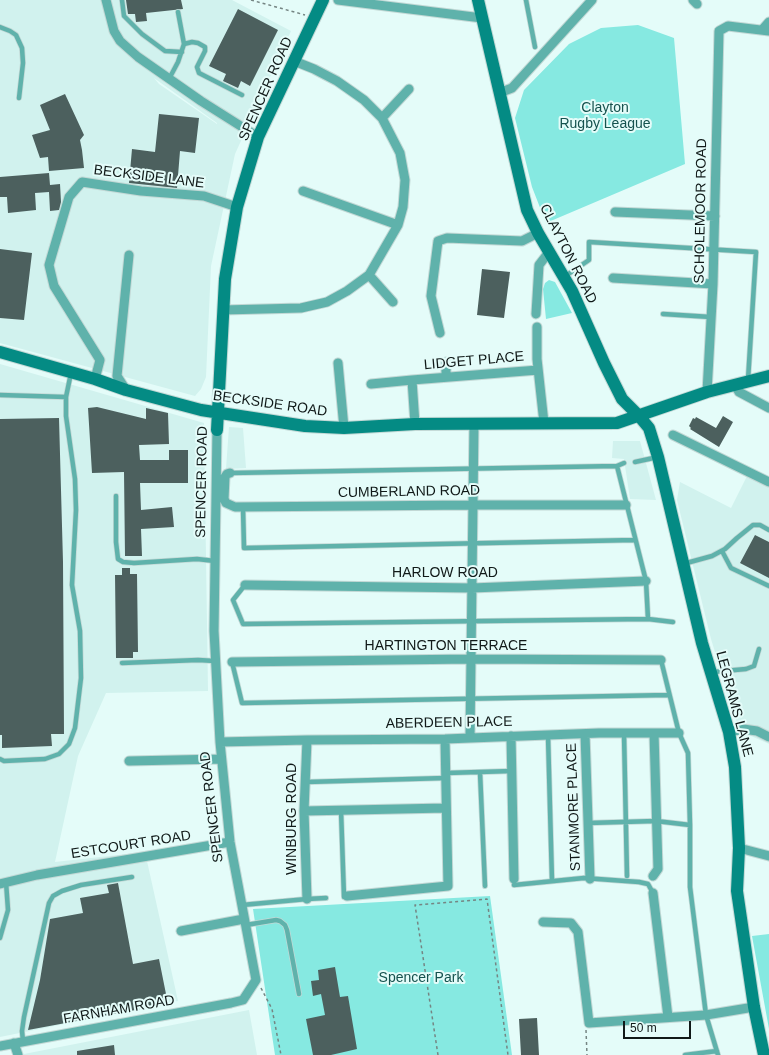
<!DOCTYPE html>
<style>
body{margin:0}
#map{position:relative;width:769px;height:1055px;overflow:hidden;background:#e4fcf9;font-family:Arial,sans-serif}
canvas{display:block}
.scale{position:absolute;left:623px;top:1021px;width:68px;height:18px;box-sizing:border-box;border:2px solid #101918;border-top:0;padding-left:5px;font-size:12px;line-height:14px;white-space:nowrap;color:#101918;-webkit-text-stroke:3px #e4fcf9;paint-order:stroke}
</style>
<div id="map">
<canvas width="769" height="1055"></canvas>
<div class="scale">50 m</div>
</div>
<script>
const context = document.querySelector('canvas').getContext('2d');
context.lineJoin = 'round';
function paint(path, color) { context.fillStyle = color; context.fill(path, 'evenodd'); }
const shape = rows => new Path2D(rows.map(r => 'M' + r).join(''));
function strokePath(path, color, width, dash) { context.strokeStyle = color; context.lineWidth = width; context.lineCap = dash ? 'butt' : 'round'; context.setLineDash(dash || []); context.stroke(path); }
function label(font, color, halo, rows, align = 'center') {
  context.font = font + ' Arial,sans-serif'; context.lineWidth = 4; context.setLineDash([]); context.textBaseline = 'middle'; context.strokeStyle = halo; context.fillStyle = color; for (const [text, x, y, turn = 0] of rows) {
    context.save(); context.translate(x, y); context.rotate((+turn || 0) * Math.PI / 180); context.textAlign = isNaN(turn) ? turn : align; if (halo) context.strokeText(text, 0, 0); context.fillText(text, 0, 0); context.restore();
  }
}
paint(shape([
 [0,0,232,0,291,31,235,154,211,266,206,377,201,389,195,396,0,343],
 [154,78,217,123,217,124,159,84],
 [0,364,204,423,208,691,106,693,78,756,55,862,145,852,178,1001,0,1037],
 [229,427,243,428,246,468,226,469],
 [613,441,640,441,656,500,630,499,624,459,612,458],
 [747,476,769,487,769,744,742,732,736,720,711,639,677,500,680,482,731,508],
 [249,1010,257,1055,24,1055,24,1054]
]), '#d1f2ee');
paint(shape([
 [638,25,674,38,685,164,546,223,532,187,515,118,524,90,569,44,601,28],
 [549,280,555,282,572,313,546,319,543,289,545,283],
 [490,896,512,1055,275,1055,253,909],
 [769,934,769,1029,752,936]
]), '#86e9e1');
paint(shape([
 [126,0,181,0,183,9,146,13,147,21,136,22,135,14,128,14],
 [238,9,278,30,250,86,241,81,238,88,223,81,226,74,209,66],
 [65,94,84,135,80,140,82,150,84,168,49,171,48,157,40,158,32,135,50,130,40,105],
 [159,114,199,118,195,153,180,151,177,188,129,183,132,149,155,152],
 [49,173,50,185,60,184,61,202,59,210,50,211,49,192,35,193,36,210,8,213,7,197,0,197,0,177],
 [0,249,32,253,24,320,0,318],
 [482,269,510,272,504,318,477,315],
 [97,407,146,419,146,408,168,413,169,444,139,445,140,460,169,460,169,450,188,450,188,483,140,483,141,510,172,507,174,527,141,529,142,556,125,556,124,472,92,473,88,408],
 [723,416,733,422,719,447,690,429,691,428,689,426,693,418,695,419,696,417,716,428],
 [59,418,63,562,64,734,51,734,52,746,2,748,2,735,0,735,0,419],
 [755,535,769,542,769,578,740,563],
 [122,568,130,568,130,574,137,574,138,652,133,652,133,658,116,658,115,575,122,575],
 [118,883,133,964,159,959,168,1004,28,1030,40,980,50,919,83,913,80,898,109,893,107,885],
 [335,967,340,997,348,996,357,1049,331,1055,313,1055,306,1019,325,1015,321,994,313,996,311,981,319,980,318,970],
 [537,1018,539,1055,521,1055,519,1019],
 [114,1045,115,1055,77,1055,77,1051]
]), '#4c605e');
const lane = shape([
 [122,0,124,16,142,34,165,51,182,52],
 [526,0,535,47],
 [0,27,10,31,16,35,22,48,23,63,19,98],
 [184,44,192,42,198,43,205,47,205,51,197,67,199,73,242,95],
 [169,79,178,62,184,44,178,12],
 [564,277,589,260,589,242,756,252,748,380],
 [663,314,711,317],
 [0,395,66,397],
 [635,462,658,457],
 [230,473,617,466,624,463],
 [116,496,116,542,118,559,123,562,134,563,197,559,215,561],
 [243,507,244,548,635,540],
 [722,551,731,568,769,586],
 [683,564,712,556,725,549,737,538,753,525,760,525,769,530],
 [245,585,233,600,243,624,648,619,646,581,617,466],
 [648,619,673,622],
 [661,660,679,733,688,753,690,825,690,887,706,1015,718,1055],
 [232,662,242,703,669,695],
 [122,663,198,660,215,661],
 [713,672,746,669,754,666,759,649],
 [624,733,627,876],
 [548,735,552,881],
 [0,759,4,761,45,759,59,754,69,744,75,728,81,678,80,631,72,585,76,510,75,479,66,416,66,397,71,373],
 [480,772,485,886],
 [446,773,512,771],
 [306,782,446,778],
 [341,810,344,897,345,897],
 [588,823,656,821,690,825],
 [514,885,584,878,639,882,648,884,653,893],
 [242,905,307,899,326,898],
 [246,925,276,920,280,921,285,925,287,930,299,994],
 [0,938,8,910,6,882],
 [23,1041,22,1031,24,1017,49,903,53,896,62,891,81,885,132,877],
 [685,1055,717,1051]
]);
const street = shape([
 [106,0,114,31,120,41,138,57,201,101,258,137],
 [338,0,482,18],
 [693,0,697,4],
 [762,30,769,22],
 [499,93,512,88,592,0],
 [382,118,409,89],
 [303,191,398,225],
 [615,212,715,216],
 [369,275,393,302],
 [613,278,713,284],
 [223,310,301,308,327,302,347,291,369,275,398,225,403,207,405,180,400,153,382,118,364,100,337,81,314,69,294,61],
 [536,314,539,265,549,252],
 [537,327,537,359,544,423],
 [440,333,431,296,438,241,447,238,522,241,538,233],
 [338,363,344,428],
 [446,377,446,362],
 [95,379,100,360,54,286,49,265,69,197,82,182,141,191,204,196,237,207],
 [371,384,412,380],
 [735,385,739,392,769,408],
 [126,390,117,376,129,255],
 [707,392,713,284,719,31,728,26,769,31],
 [415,424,412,380,538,370],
 [673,435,769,482],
 [230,473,227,474,225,477,224,499,226,503,235,507,473,505,626,505],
 [245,585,472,588,646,581],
 [232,662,471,659,661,660],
 [729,732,743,729,757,731,769,737],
 [585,734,590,879],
 [511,736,514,879],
 [470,737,474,424],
 [220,742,307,740,445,739,599,733,679,733],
 [129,761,221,759],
 [304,811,446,808],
 [739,848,769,856],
 [653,876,658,869,654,733],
 [0,884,37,875,230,842],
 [653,893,668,1017],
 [347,896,448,886,445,739],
 [307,899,304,811,307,740],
 [543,922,571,923,578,932,589,1023,706,1015,754,1007],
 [181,931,244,919],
 [14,1043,18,1055],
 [0,1046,231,1003,243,1000,256,980,230,842,220,742,214,631,217,430]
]);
const secondary = shape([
 [478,0,527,210,538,233,572,291,604,363,622,399,639,416,649,428,658,457,702,643,729,732,735,767,739,848,737,891,754,1007,764,1055],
 [0,352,95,379,126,390,201,410,305,426,344,428,415,424,617,423,707,392,769,376],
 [217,430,225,279,237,207,258,137,323,0]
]);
strokePath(lane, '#c2d8d5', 6);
strokePath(street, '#c2d8d5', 11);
strokePath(secondary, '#c2d8d5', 14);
strokePath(shape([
 [251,0,305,15],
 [261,988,272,1009,281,1055],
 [586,1030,587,1055],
 [438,1055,415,905,487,899,508,1055]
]), '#758583', 1.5, [3, 3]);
strokePath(lane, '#5fb2ab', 4.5);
strokePath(street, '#5fb2ab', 9);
strokePath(secondary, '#048b84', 12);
label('14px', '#101918', '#e4fcf9', [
 ["SPENCER ROAD",266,89,-66],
 ["BECKSIDE LANE",149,177,7],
 ["SCHOLEMOOR ROAD",701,211,-89],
 ["CLAYTON ROAD",568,254,63],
 ["LIDGET PLACE",474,361,-5],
 ["BECKSIDE ROAD",270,404,8],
 ["SPENCER ROAD",202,482,-89],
 ["CUMBERLAND ROAD",409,492,-1],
 ["HARLOW ROAD",445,573],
 ["HARTINGTON TERRACE",446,646],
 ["LEGRAMS LANE",734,704,75],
 ["ABERDEEN PLACE",449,723,-1],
 ["SPENCER ROAD",212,807,-97],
 ["STANMORE PLACE",574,807,-92],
 ["WINBURG ROAD",292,819,-90],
 ["ESTCOURT ROAD",131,845,-9],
 ["FARNHAM ROAD",119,1010,-10]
]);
label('14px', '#15524e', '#e4fcf9', [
 ["Clayton",605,108],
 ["Rugby League",605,124],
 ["Spencer Park",421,978]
]);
</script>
